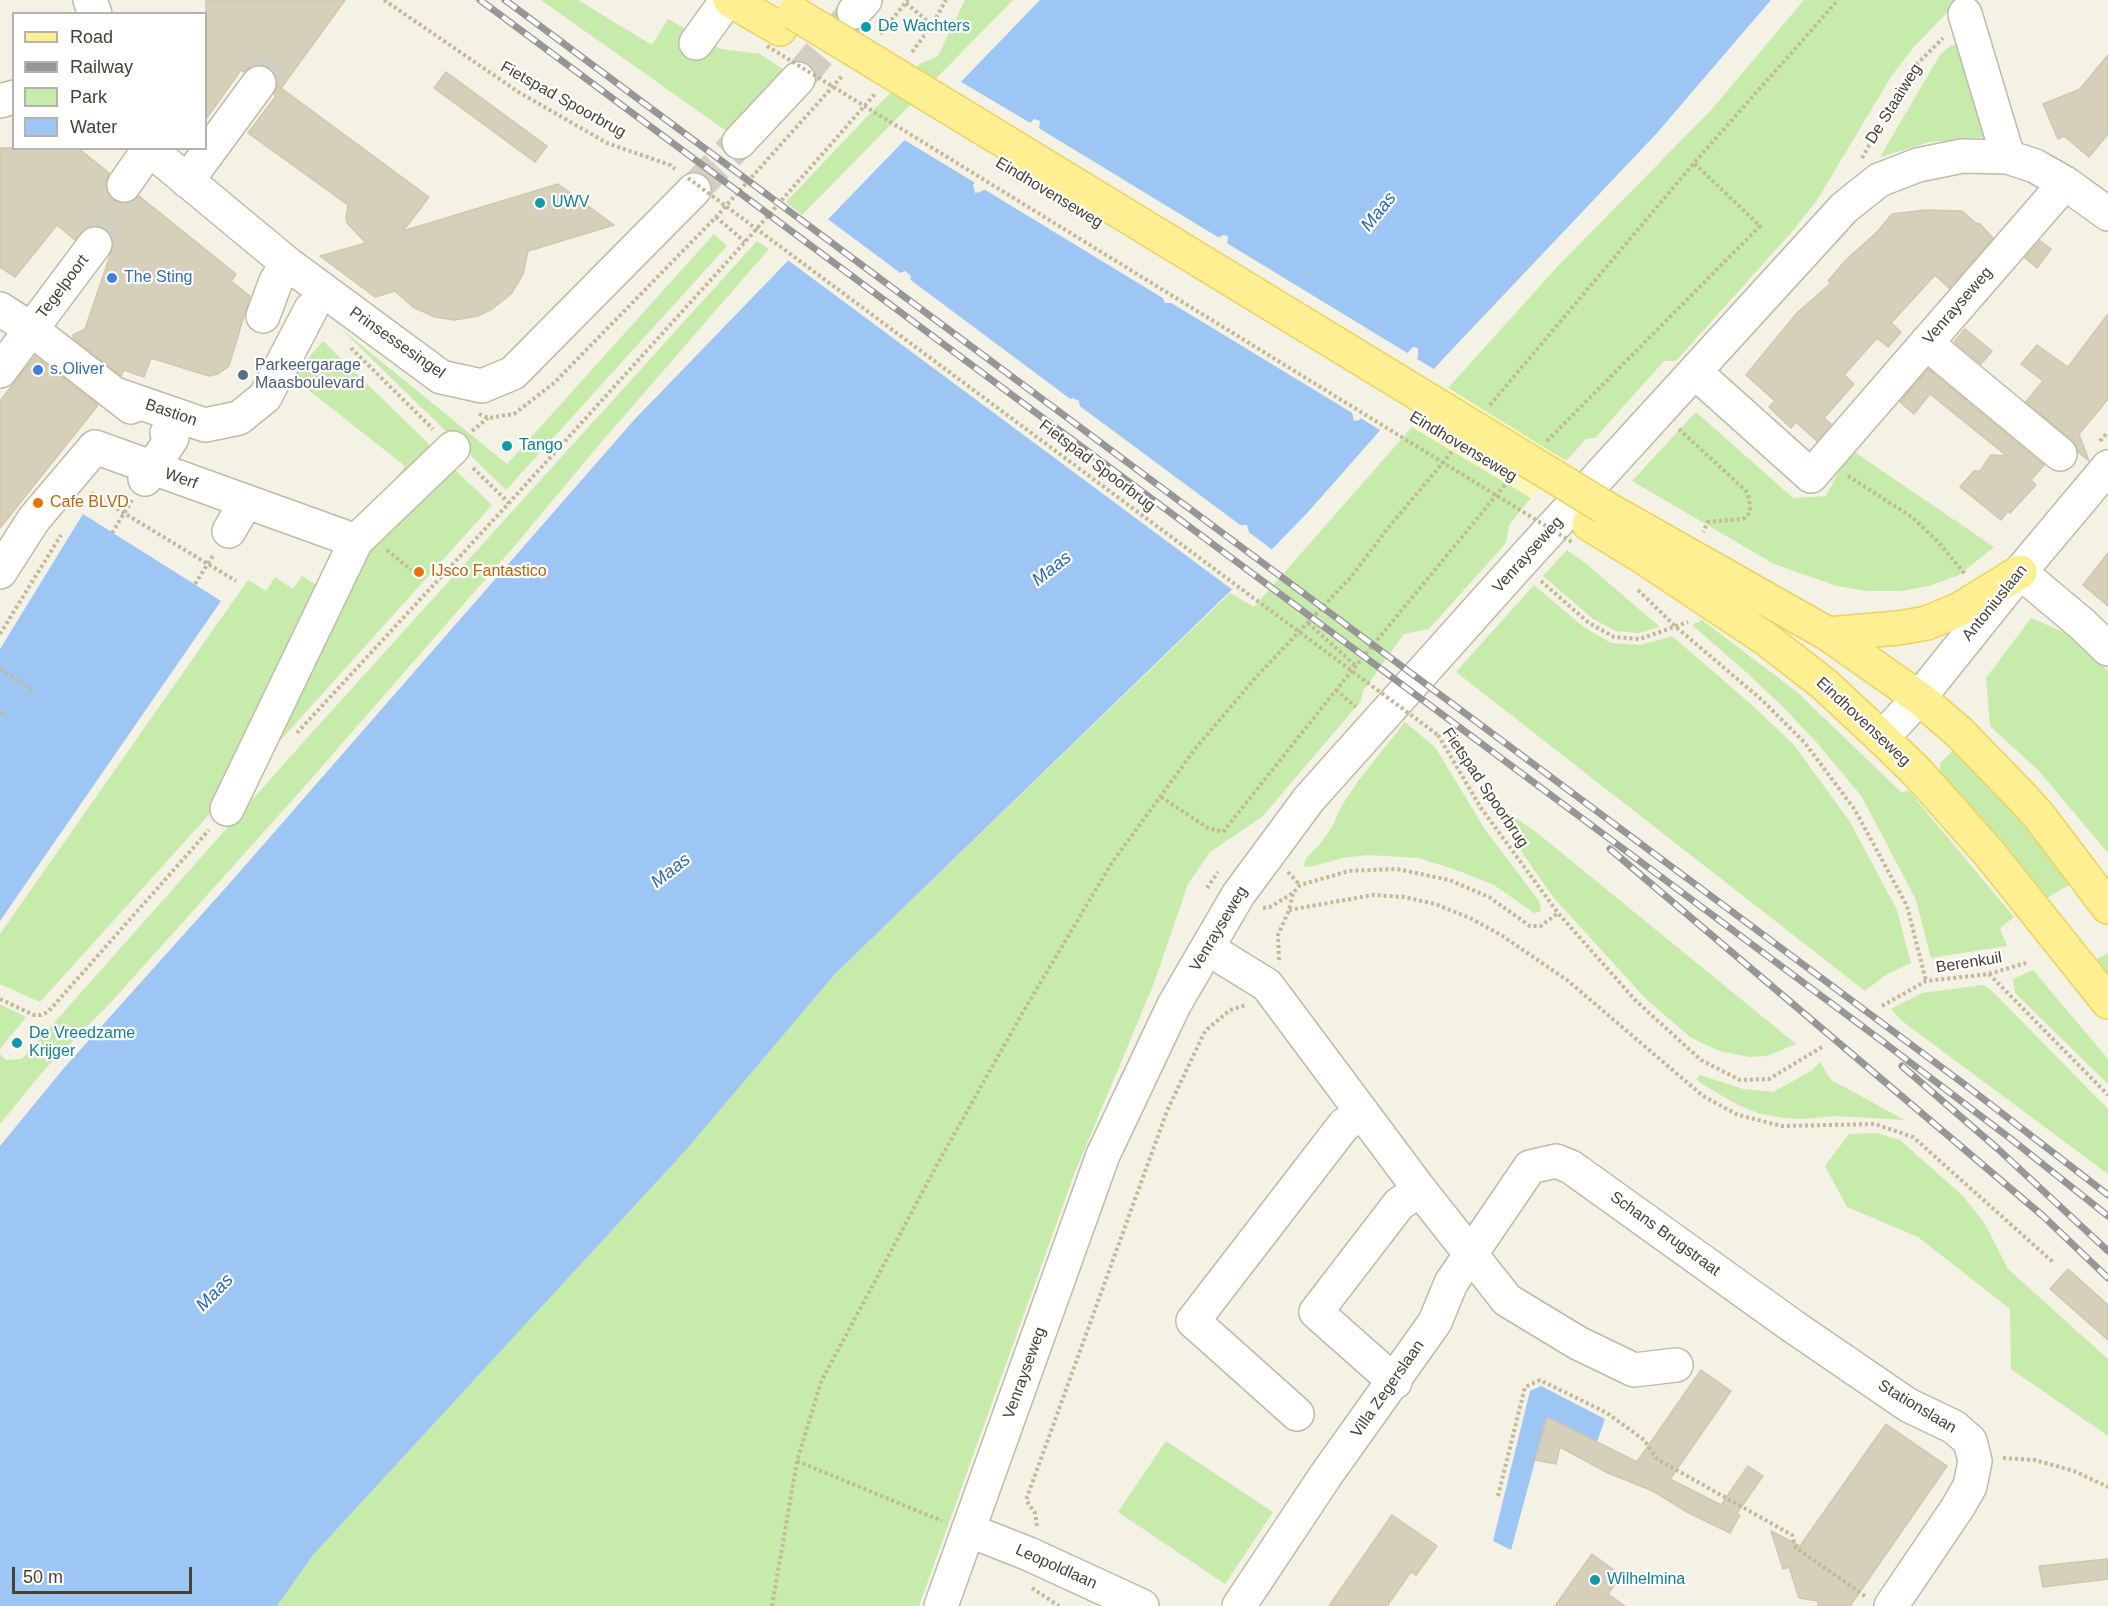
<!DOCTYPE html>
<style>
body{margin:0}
#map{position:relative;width:2108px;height:1606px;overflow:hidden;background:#f4f1e5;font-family:Arial,sans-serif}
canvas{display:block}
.legend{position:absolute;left:12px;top:12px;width:195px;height:138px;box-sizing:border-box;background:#fff;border:2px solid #b5b3ae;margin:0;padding:8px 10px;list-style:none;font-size:18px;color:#474234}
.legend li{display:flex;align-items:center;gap:12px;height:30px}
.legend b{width:30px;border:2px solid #b5b3ae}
.scale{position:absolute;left:12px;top:1567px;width:180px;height:27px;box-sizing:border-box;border:3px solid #474234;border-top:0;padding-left:8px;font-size:18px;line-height:21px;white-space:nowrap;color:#474234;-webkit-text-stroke:4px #fff;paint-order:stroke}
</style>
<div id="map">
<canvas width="2108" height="1606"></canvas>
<ul class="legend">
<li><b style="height:8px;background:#ffef93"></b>Road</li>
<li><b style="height:8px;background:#969696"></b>Railway</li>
<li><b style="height:16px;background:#c6ebab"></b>Park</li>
<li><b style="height:16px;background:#9dc6f5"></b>Water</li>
</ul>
<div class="scale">50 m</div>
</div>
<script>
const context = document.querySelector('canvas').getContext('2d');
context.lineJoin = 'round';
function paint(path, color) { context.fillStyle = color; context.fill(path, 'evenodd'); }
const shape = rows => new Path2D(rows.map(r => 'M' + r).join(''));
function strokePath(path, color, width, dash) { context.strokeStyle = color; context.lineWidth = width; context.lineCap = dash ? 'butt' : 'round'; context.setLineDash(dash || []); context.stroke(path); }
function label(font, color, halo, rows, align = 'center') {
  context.font = font + ' Arial,sans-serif'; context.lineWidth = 4.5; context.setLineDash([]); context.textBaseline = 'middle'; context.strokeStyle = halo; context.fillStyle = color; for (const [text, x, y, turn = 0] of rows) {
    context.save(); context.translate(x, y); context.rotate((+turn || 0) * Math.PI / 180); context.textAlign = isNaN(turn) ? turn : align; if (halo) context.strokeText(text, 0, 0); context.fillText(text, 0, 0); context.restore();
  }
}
paint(shape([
 [541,0,578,0,652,45,668,19,721,49,760,54,786,71,729,133],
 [965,0,1013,0,802,215,786,202,880,103,920,64,938,56],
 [1804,0,1959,0,1913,48,1892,75,1817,200,1795,228,1676,361,1664,361,1595,438,1586,439,1566,461,1448,388,1559,265,1712,109],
 [1951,45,1965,46,1985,137,1930,142,1880,157,1940,55],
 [714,234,727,246,506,490,339,327,507,464],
 [757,241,769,249,598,446,511,550,297,795,112,1001,44,1070,0,1124,0,1054,6,1060,22,1059,307,738],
 [323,341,435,450,369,516,405,466,292,377],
 [1696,412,1793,498,1826,496,1850,449,1994,547,1959,575,1929,586,1901,591,1867,591,1837,586,1774,564,1632,481],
 [1412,427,1531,498,1509,525,1506,543,1429,629,1404,634,1363,691,1361,701,1262,817,1210,852,1188,884,1154,983,1075,1172,919,1606,277,1606,313,1555,686,1150,835,974,1230,593,1254,607],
 [449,464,492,505,253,771,338,597,382,529],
 [1567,550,1584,562,1660,627,1638,633,1616,631,1593,619,1543,576],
 [302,576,325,590,215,808,40,1002,0,984,0,934,248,580,266,591,275,577,293,589],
 [1534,585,1585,628,1611,643,1641,645,1672,636,1753,706,1794,745,1850,822,1897,910,1911,963,1887,974,1865,991,1456,672],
 [2031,618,2075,637,2108,671,2108,853,2039,771,1990,726,1986,678],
 [1702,620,1797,692,1902,793,1908,790,2014,917,2000,928,2007,946,1931,958,1916,900,1862,797,1817,743,1784,708,1746,672,1692,625],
 [1405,722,1435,747,1486,831,1539,901,1541,911,1534,913,1494,885,1459,871,1419,858,1368,855,1343,858,1313,866,1303,867,1306,858,1320,844,1332,827,1341,807,1358,781],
 [1955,749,2019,815,2069,885,2047,898,1940,775,1940,763],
 [1482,795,1536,832,1796,1044,1767,1056,1749,1057,1719,1051,1690,1037,1646,999,1553,897],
 [2108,953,2108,978,2094,961],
 [2033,970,2108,1059,2108,1084,2015,993,2013,979],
 [1983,985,1991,990,2108,1109,2108,1174,1902,1021,1891,1009,1922,993],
 [0,1004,26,1017,0,1049],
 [1820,1062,1831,1080,1905,1120,1834,1116,1806,1119,1784,1118,1761,1114,1738,1105,1702,1084,1696,1079,1700,1075,1743,1089,1773,1092,1795,1080,1811,1071],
 [1876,1133,1900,1140,1963,1196,1985,1224,2008,1269,2108,1359,2108,1436,2011,1369,2010,1309,1918,1237,1847,1207,1825,1166,1849,1134],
 [1166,1441,1273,1512,1225,1584,1118,1512]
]), '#c6ebab');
paint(shape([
 [1448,388,1566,461,1531,498,1412,427]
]), '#fbf6be');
paint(shape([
 [1040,0,1771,0,1657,133,1442,360,1309,511,1247,575,835,974,686,1150,313,1555,277,1606,0,1606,0,1146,64,1068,229,884,634,420],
 [1034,119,1040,121,1039,129,986,189,980,192,975,193,973,185,976,181],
 [1223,235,1228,236,1227,245,1173,303,1165,303,1163,299,1166,293,1218,238],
 [905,271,911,276,910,281,874,318,866,311,896,275],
 [1413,347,1418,348,1418,357,1364,416,1359,420,1354,421,1352,413,1355,408],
 [1073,398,1079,401,1080,407,1044,444,1036,437,1067,401],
 [1239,525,1247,525,1249,532,1214,571,1205,564],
 [83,514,221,601,0,921,0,649],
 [1541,1386,1605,1419,1597,1442,1547,1417,1511,1550,1493,1541,1530,1391]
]), '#9dc6f5');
paint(shape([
 [958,80,1032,124,977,184,901,138],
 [1037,127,1221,239,1166,300,982,188],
 [825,217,903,275,871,308,870,313,872,315,876,314,905,284,908,278,1073,401,1069,403,1040,435,1039,439,1041,440,1044,440,1072,413,1077,404,1243,527,1239,529,1209,561,1209,565,1213,568,1216,568,1245,534,1246,530,1274,551,1234,591,785,258],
 [1225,242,1409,354,1354,414,1168,301,1173,299],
 [1414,357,1437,371,1383,432,1359,417]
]), '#f4f1e5');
const building = shape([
 [206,0,345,0,279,91,281,88,429,197,403,231,558,184,614,225,528,251,523,274,511,294,492,309,478,316,454,320,435,317,413,307,395,291,375,297,320,256,366,243,347,223,346,218,348,205,248,133,276,96,274,94,278,86,276,76,271,68,260,64,251,66,244,72,241,70,206,119,206,0],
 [2108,55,2108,134,2089,157,2064,136,2058,139,2043,104,2080,89,2108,55],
 [446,72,547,146,535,162,434,88,446,72],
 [0,148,78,148,109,173,105,184,107,192,113,200,123,204,131,202,139,196,236,274,231,281,250,296,229,366,218,374,209,376,151,358,144,377,124,370,121,376,73,338,73,335,85,329,113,247,112,237,107,229,97,225,87,227,75,240,57,225,15,277,0,267,0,148],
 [1926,210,1962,211,1977,224,1979,223,1993,238,1949,288,1935,275,1891,323,1901,332,1888,347,1877,338,1844,375,1854,384,1824,418,1831,424,1817,441,1796,422,1791,428,1769,407,1775,401,1746,375,1797,313,1831,283,1828,281,1846,260,1878,231,1892,214,1926,210],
 [2040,241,2051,249,2037,268,2025,258,2040,241],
 [2108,314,2108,399,2079,434,2089,461,2078,452,2077,447,2072,440,2026,402,2043,381,2021,364,2037,345,2068,367,2108,314],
 [1965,329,1992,351,1981,364,1954,342,1965,329],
 [35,356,98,405,0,528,0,401,35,356],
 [1928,369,2044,465,2031,480,2036,485,2010,513,2008,511,2001,520,1960,487,1974,471,1980,471,1991,455,2007,456,1930,394,1914,414,1900,402,1928,369],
 [2108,553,2108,606,2083,585,2108,553],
 [2068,1269,2108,1305,2108,1340,2050,1289,2068,1269],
 [1701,1370,1731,1391,1670,1479,1721,1505,1748,1466,1763,1476,1737,1513,1740,1515,1730,1533,1687,1512,1653,1491,1608,1473,1560,1447,1556,1464,1535,1460,1547,1417,1637,1462,1701,1370],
 [1886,1424,1947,1466,1850,1606,1818,1606,1818,1601,1799,1598,1789,1567,1783,1569,1771,1531,1800,1546,1886,1424],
 [1392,1515,1437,1546,1416,1575,1411,1572,1387,1606,1329,1606,1392,1515],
 [1592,1554,1621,1575,1608,1594,1625,1606,1555,1606,1592,1554],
 [2108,1559,2108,1579,2043,1587,2039,1566,2108,1559]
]);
paint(building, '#d6cfba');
strokePath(building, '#d1c8ad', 1.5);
strokePath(shape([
 [798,79,851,16],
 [259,83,276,60],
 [694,190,739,142],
 [95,244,124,185]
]), '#d1cec2', 33, [33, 16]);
const minor = shape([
 [90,0,95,14],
 [854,12,865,0],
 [1965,14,2008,157],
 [696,43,727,0],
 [0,101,14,97],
 [739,142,798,79],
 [148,148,288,264,441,377,482,386,513,373,694,190],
 [187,181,259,83],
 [124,185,149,149],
 [0,309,31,329,131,407],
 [263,316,276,281,288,264],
 [1926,343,2060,454],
 [0,371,95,244],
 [1695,372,1811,476,2065,183],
 [115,394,205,425,239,418,265,397,311,309],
 [145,479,172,438,167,433],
 [229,531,246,502],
 [0,572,34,519,95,447,356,541],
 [2020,572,2082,624,2108,649],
 [1882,738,1919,698,2020,572,2108,467],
 [227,809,356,541,453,448],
 [1207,948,1267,985,1420,1190,1507,1300,1578,1343,1634,1370,1676,1365],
 [1395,1382,1316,1312,1399,1204,1420,1190],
 [1297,1414,1193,1321,1344,1125,1362,1112],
 [968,1530,1029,1554,1142,1606],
 [941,1606,1103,1155,1174,1005,1238,895,1309,799,1520,563,1844,208,1879,180,1918,165,1962,156,2008,157,2035,166,2065,183,2108,214],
 [1239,1606,1326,1475,1435,1322,1451,1283,1530,1167,1556,1161,1571,1167,1794,1327,1908,1405,1954,1427,1970,1441,1975,1461,1970,1486,1958,1507,1891,1606]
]);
const major = shape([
 [730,0,780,29],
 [1604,507,1828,634,1919,698,1959,732,2022,797,2039,816,2108,907],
 [1589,524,1646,559,1766,639,1824,684,1882,738,1917,772,1989,853,2108,1002],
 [1828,634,1898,628,1927,623,1960,609,2020,572]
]);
strokePath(minor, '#c0bba7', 36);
strokePath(major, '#ebd35c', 36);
strokePath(shape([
 [384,0,520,93,607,143,670,165,675,169],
 [906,3,932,25],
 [880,34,908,0],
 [912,52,932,25,946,0],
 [1862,158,1913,68,1943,38],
 [716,217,745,242],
 [351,348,433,429],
 [1490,405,1694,163,1838,0],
 [479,414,488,418,514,414,554,383,716,217,843,75],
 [1679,429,1746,491,1749,498,1750,510,1748,515,1743,519,1708,522,1703,532],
 [472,431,488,418],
 [1547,441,1760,226,1694,163],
 [2100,441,2108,432],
 [473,468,509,503],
 [1848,476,1912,517,1939,543,1965,574],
 [91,493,236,581],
 [112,533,132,500],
 [387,550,411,570],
 [1541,581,1589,623,1614,637,1640,639,1688,622],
 [195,584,214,554],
 [1638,590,1676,627,1762,700,1805,743,1855,810,1907,906,1926,981],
 [1308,623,1357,667],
 [0,634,61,535],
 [0,669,34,691],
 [1336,690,1356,707],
 [0,712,6,716],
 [297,733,509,503,745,242,875,94],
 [1438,735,1481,808,1558,913,1636,1001,1701,1060,1740,1080,1769,1079,1822,1047],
 [1161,797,1208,828,1223,832,1336,690,1508,481],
 [1288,872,1300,885],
 [1207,888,1218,872],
 [1263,908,1270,907,1293,893,1300,885,1349,871,1397,869,1449,880,1489,897,1530,926,1541,926,1558,913],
 [1289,910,1373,895,1404,897,1435,904,1470,918,1501,935,1567,980,1703,1096,1738,1115,1782,1126,1875,1124,1913,1137,2054,1263],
 [1279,960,1278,935,1289,910,1293,893],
 [1989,974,2108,1095],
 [0,999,34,1015,41,1015,48,1012,209,830],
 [1882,1006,1926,981,1989,974,2029,962],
 [2003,1458,2035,1460,2074,1471,2108,1487],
 [797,1461,942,1521],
 [1498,1496,1525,1387,1540,1380,1607,1413,1644,1440,1657,1459,1792,1535,1796,1548,1865,1596],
 [1037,1526,1035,1513,1026,1500,1167,1111,1205,1031,1230,1010,1246,1005],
 [1032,1588,1059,1606],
 [772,1606,797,1461,821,1382,938,1163,1023,1012,1111,864,1195,749,1256,677,1351,577,1388,528,1455,448]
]), '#c3b998', 4, [3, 3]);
strokePath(minor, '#fff', 33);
strokePath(major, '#ffef93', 33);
const rail = shape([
 [480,0,1882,1041,2011,1139,2108,1216],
 [505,0,1964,1084,2108,1195],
 [1610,849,2043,1216,2108,1278],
 [1902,1066,1998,1149,2108,1251]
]);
strokePath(rail, '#969696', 7);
strokePath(rail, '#fff', 4.5, [14]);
const majorBridge = shape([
 [794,13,1604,507]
]);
strokePath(majorBridge, '#ebd35c', 36, []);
strokePath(shape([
 [767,46,1572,542],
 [688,178,1438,735]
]), '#c3b998', 4, [3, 3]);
strokePath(majorBridge, '#ffef93', 33);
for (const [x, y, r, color] of [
 [866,27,6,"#0f9aa8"],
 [540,203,6,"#0f9aa8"],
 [112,278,6,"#3f7fe0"],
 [38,370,6,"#3f7fe0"],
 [243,375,6,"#5c6f8a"],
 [507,446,6,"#0f9aa8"],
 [38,503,6,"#e8710a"],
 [419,572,6,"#e8710a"],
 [17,1043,6,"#0f9aa8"],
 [1595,1580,6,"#0f9aa8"]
]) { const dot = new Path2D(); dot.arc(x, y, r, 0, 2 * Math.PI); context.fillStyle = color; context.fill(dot); strokePath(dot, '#fff', 2); }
label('16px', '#0d838f', '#fff', [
 ["De Wachters",878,27],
 ["UWV",552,203],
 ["Tango",519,446],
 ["De Vreedzame",29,1034],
 ["Krijger",29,1052],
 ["Wilhelmina",1607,1580]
], 'left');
label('16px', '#474234', '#fff', [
 ["Fietspad Spoorbrug",563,100,29],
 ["De Staaiweg",1894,104,-58],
 ["Eindhovenseweg",1049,193,31],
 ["Tegelpoort",63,287,-53],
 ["Venrayseweg",1958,306,-49],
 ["Prinsessesingel",397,343,35],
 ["Bastion",171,413,19],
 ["Eindhovenseweg",1463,447,31],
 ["Fietspad Spoorbrug",1097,466,37],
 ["Werf",181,479,20],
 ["Venrayseweg",1528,555,-48],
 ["Antoniuslaan",1995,603,-51],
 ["Eindhovenseweg",1863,722,43],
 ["Fietspad Spoorbrug",1485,788,56],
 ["Venrayseweg",1219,929,-59],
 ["Berenkuil",1969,963,-9],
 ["Schans Brugstraat",1665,1234,36],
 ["Venrayseweg",1025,1373,-70],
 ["Villa Zegerslaan",1388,1389,-55],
 ["Stationslaan",1917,1407,31],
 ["Leopoldlaan",1056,1567,24]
]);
label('16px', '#366cbe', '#fff', [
 ["The Sting",124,278],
 ["s.Oliver",50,370]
], 'left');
label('16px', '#4e5e75', '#fff', [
 ["Parkeergarage",255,366],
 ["Maasboulevard",255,384]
], 'left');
label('16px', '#c56008', '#fff', [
 ["Cafe BLVD",50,503],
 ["IJsco Fantastico",431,572]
], 'left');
label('italic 18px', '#2668ba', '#fff', [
 ["Maas",1379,212,-51],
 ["Maas",1052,569,-38],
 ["Maas",671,871,-38],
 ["Maas",215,1293,-46]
]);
</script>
